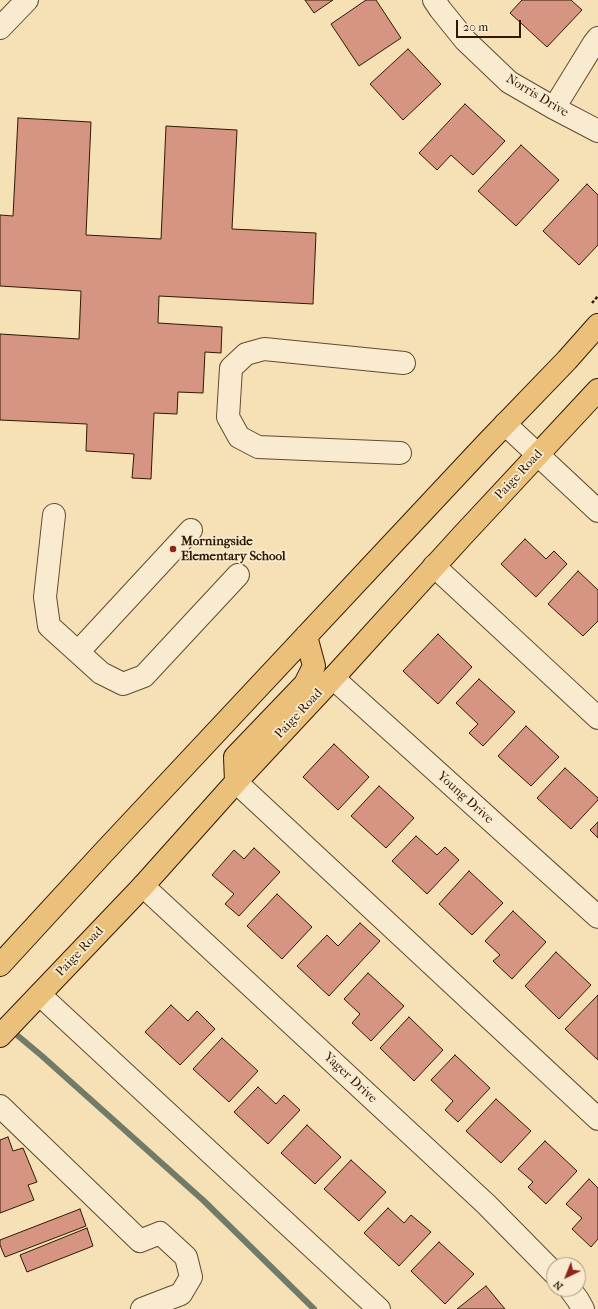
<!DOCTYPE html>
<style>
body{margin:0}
#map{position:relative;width:598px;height:1309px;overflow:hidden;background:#f6e0b6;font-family:"IM FELL French Canon",serif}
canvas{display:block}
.north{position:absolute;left:546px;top:1257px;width:40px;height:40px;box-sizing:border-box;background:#f9ebd0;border:1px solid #a9977d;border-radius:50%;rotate:223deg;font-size:11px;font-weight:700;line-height:16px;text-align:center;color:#311900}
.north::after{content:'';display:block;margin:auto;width:14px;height:18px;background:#8f2418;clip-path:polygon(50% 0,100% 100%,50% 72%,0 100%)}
.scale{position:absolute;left:456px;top:20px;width:65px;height:18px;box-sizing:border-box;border:2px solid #311900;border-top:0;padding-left:5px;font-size:12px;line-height:14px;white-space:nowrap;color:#311900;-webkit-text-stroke:3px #f9ebd0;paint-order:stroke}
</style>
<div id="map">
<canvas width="598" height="1309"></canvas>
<div class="north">N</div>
<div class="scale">20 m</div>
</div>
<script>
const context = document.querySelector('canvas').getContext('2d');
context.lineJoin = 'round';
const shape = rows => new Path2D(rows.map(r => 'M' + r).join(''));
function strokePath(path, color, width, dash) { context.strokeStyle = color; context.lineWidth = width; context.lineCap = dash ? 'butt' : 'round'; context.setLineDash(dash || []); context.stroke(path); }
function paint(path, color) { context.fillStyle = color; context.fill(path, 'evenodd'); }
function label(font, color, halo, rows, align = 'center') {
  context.font = font + ' "IM FELL French Canon",serif'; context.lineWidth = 3.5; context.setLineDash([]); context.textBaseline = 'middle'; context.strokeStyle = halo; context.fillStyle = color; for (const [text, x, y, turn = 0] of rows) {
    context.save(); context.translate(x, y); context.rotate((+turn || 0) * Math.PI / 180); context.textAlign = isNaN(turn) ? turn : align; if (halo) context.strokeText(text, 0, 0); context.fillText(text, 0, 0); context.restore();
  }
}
strokePath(shape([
 [11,1030,42,1056,204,1201,314,1309]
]), '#727b67', 6);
const building = shape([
 [305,0,333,0,314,13,305,0],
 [366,0,376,0,401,38,359,66,331,24,366,0],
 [522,0,571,0,582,10,547,47,510,13,522,0],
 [408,49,441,84,403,120,370,84,408,49],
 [465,104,505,141,473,175,451,155,437,170,419,153,465,104],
 [18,118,91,122,86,235,161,239,166,126,237,130,232,229,316,233,313,304,159,296,158,323,222,327,221,353,205,352,203,393,178,392,177,414,154,413,151,479,132,478,134,454,86,451,87,424,0,420,0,334,79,339,81,291,0,286,0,215,13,216,18,118],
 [521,145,559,180,516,226,478,191,521,145],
 [587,184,598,195,598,245,579,265,543,231,587,184],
 [525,539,546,559,554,551,567,564,536,597,501,564,525,539],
 [578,571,598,590,598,621,583,636,548,604,578,571],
 [438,634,472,667,438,704,403,671,438,634],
 [479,679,515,712,483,746,469,733,478,724,456,703,479,679],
 [526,726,559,757,531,786,498,756,526,726],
 [334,744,369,777,338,810,303,777,334,744],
 [565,768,598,798,598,800,571,829,537,798,565,768],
 [379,786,414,818,386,848,351,816,379,786],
 [598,822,598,838,590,830,598,822],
 [416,836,437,855,445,847,459,860,427,894,392,861,416,836],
 [254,848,280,872,239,916,225,904,234,894,212,875,234,850,244,859,254,848],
 [469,871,503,903,472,935,439,904,469,871],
 [277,894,312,927,282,959,247,926,277,894],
 [513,911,546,942,512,979,493,961,500,955,485,941,513,911],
 [360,923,380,941,329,996,297,966,327,935,338,946,360,923],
 [556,952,591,985,559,1019,525,986,556,952],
 [368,973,404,1006,371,1041,352,1023,360,1014,344,999,368,973],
 [598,995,598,1060,565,1029,598,995],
 [171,1005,188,1021,197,1011,215,1029,180,1065,145,1032,171,1005],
 [409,1017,443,1050,414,1081,380,1048,409,1017],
 [222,1038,258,1071,229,1102,193,1069,222,1038],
 [455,1055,490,1088,458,1122,445,1110,453,1101,431,1080,455,1055],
 [258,1087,276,1104,284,1095,300,1110,268,1144,234,1112,258,1087],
 [496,1099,531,1131,501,1163,466,1131,496,1099],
 [307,1125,341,1157,315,1184,281,1153,307,1125],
 [8,1137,13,1151,23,1148,37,1182,28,1185,34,1200,0,1213,0,1140,8,1137],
 [545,1141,577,1171,546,1204,528,1187,533,1182,518,1169,545,1141],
 [351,1160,386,1192,359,1221,324,1189,351,1160],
 [589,1179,598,1188,598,1239,591,1247,572,1229,582,1218,566,1204,589,1179],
 [388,1208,404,1223,411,1215,431,1232,399,1266,364,1233,388,1208],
 [80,1209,86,1226,5,1257,0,1245,0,1240,80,1209],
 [87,1228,93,1246,27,1272,20,1255,87,1228],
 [439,1242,474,1274,445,1304,411,1271,439,1242],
 [486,1286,505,1309,457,1309,486,1286]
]);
paint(building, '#d59582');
strokePath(building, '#311900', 1);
const minor = shape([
 [434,0,440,9,465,40,509,82,554,108,598,131],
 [0,28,27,0],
 [554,108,594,43,598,38],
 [505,424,598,511],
 [400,453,258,447,239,437,228,417,231,368,246,354,264,349,404,363],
 [54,515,45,597,49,626,101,673,123,684,144,676,238,575],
 [434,566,598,718],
 [78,652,191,530],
 [333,678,598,917],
 [236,782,598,1119],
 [143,886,486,1204,554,1273],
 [40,995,379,1309],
 [0,1106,140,1241,160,1233,186,1257,191,1277,181,1294,142,1309],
 [570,1289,578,1300,583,1309]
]);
const major = shape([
 [236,782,235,757,305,684,314,666,306,636],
 [0,965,103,853,486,444,567,360,598,325],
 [0,1036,143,886,236,782,333,678,462,536,598,390]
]);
strokePath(minor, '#624b2e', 24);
strokePath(major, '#311900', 24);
strokePath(shape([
 [592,303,598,296]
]), '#311900', 2.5, [3, 2]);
strokePath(minor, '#f9ebd0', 22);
strokePath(major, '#ebc07b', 22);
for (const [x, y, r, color] of [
 [173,549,4,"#8f2418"]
]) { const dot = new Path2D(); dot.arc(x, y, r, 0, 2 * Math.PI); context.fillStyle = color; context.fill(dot); strokePath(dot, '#f9ebd0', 1.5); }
label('13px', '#311900', '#f9ebd0', [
 ["Norris Drive",537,96,31],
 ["Paige Road",519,475,-47],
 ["Paige Road",299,714,-47],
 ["Young Drive",465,798,42],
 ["Paige Road",80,952,-47],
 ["Yager Drive",350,1078,43]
]);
label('bold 13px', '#311900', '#f9ebd0', [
 ["Morningside",181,542],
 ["Elementary School",181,557]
], 'left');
</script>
